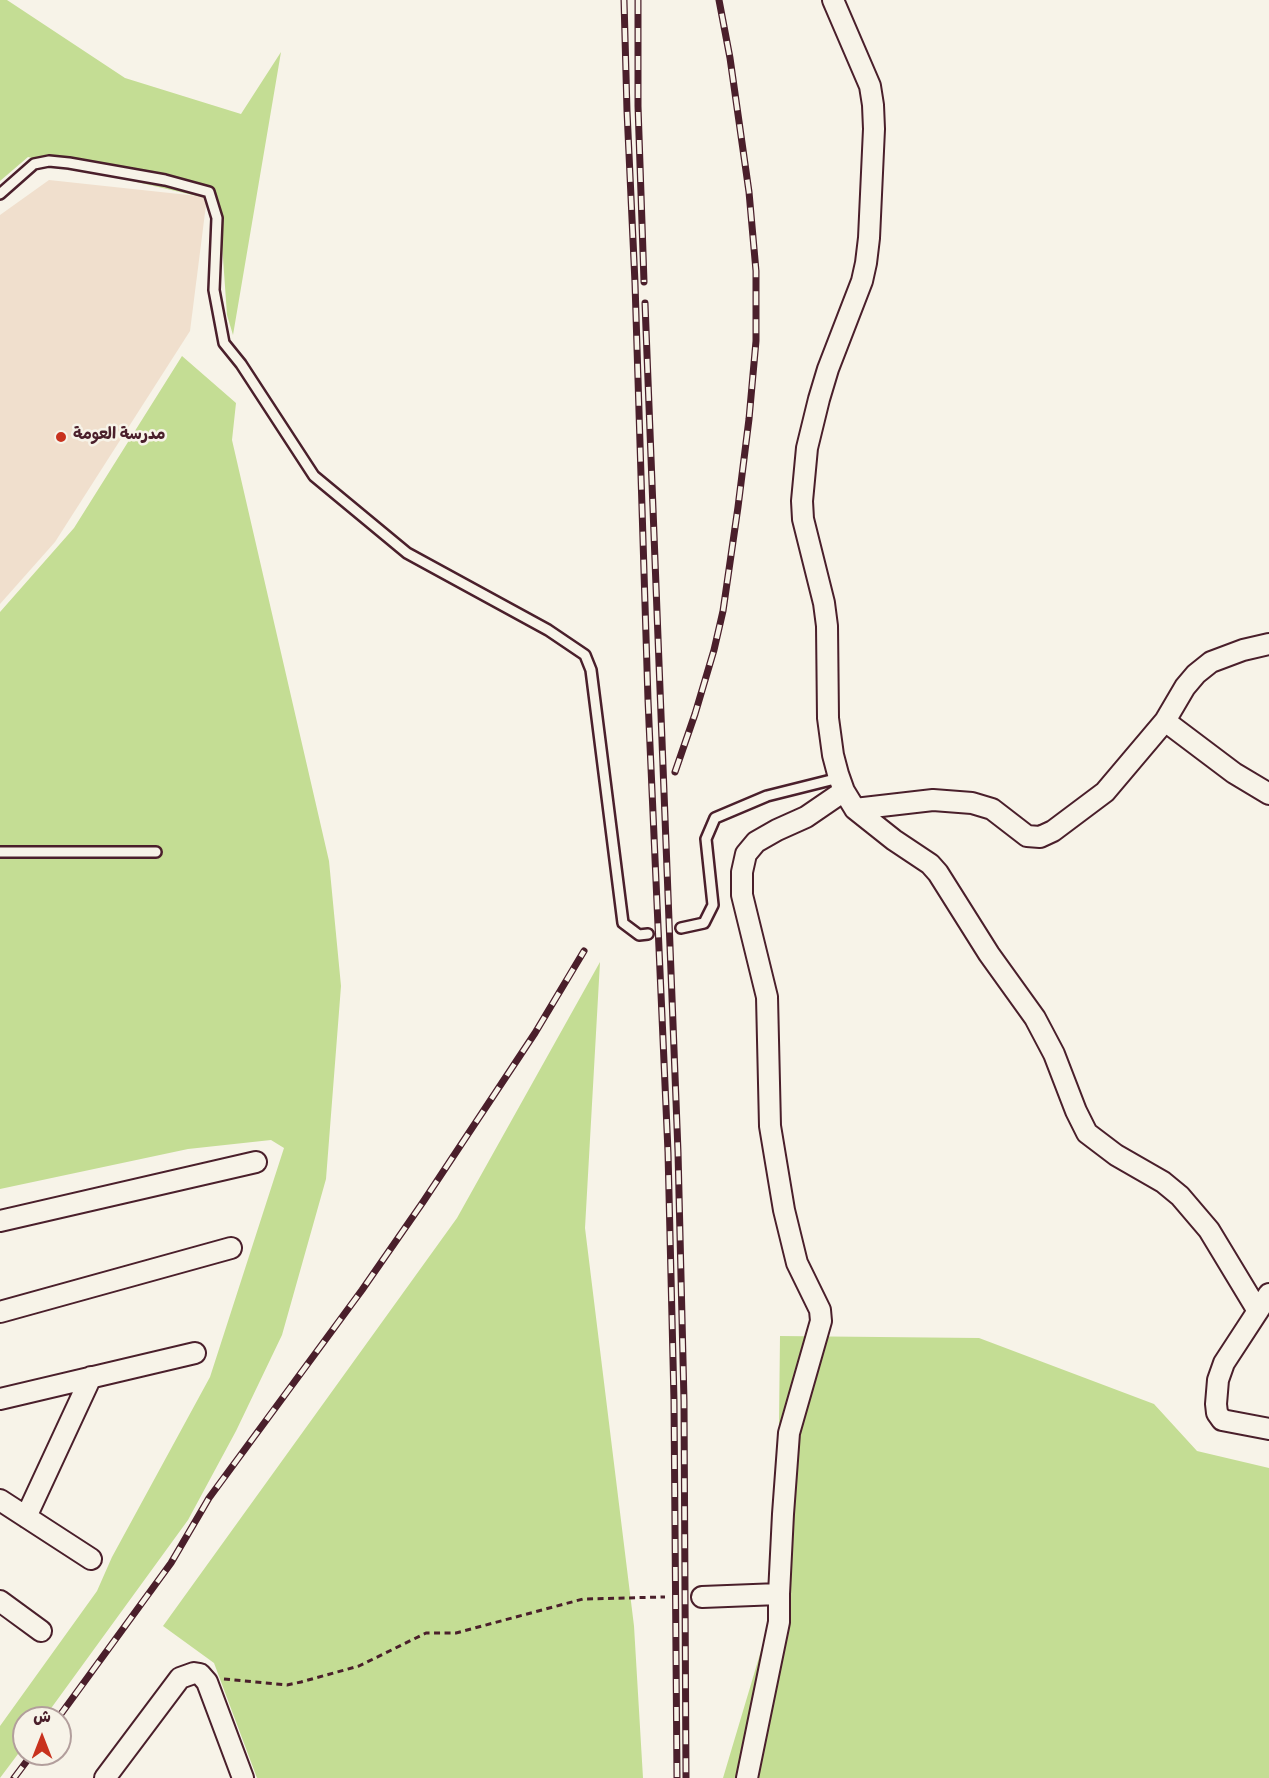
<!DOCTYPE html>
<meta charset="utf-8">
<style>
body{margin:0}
#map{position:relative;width:1269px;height:1778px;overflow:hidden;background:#f7f3e8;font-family:"Gochi Hand","Playpen Sans Arabic",sans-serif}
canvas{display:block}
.north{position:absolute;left:12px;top:1706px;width:60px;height:60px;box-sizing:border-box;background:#f7f3e8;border:2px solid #b29e9c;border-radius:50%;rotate:0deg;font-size:16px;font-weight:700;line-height:24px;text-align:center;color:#4a1f2b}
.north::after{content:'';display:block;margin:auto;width:21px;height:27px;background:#c8321e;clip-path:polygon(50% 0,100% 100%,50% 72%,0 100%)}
</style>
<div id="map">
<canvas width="1269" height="1778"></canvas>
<div class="north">ش</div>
</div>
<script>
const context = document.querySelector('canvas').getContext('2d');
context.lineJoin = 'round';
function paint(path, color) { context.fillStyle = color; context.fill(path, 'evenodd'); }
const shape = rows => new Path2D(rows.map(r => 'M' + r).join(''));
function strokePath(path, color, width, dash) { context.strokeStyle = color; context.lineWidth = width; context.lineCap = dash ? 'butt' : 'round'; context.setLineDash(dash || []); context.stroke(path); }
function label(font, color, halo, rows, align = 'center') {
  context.font = font + ' "Gochi Hand","Playpen Sans Arabic",sans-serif'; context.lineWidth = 5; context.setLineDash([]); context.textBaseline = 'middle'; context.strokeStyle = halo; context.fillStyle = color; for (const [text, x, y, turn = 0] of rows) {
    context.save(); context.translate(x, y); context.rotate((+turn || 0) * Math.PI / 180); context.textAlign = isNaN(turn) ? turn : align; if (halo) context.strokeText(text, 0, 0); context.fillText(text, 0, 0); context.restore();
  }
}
paint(shape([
 [49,180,207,197,190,331,55,542,0,604,0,215]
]), '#f0dfcd');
paint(shape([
 [0,0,7,0,125,78,241,114,281,52,233,335,227,315,219,201,28,157,0,181],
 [182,356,236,403,232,440,329,861,341,986,326,1179,282,1335,236,1431,188,1520,44,1718,24,1718,24,1746,0,1778,0,1726,97,1591,112,1557,210,1377,284,1148,271,1140,188,1149,0,1189,0,612,74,528],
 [600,962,585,1228,634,1626,643,1778,257,1778,214,1663,163,1626,457,1218],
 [780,1336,979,1338,1154,1404,1197,1451,1269,1468,1269,1778,723,1778,777,1597]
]), '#c4dd94');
const service = shape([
 [0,194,34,164,49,161,69,163,165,180,209,192,217,218,214,290,224,343,241,364,314,476,407,553,548,630,585,655,591,670,623,923,639,935,648,934],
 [0,852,156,852],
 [681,928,704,923,713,905,706,839,715,818,767,796,839,778]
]);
const minor = shape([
 [833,0,870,86,873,105,874,129,869,238,866,263,862,281,828,369,819,399,807,448,802,501,803,519,824,603,827,626,828,718,833,755,838,774,844,791,855,809,894,840,930,864,938,873,989,954,1035,1018,1054,1054,1076,1111,1087,1133,1116,1155,1163,1182,1180,1196,1209,1230,1258,1311],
 [1165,721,1185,687,1196,674,1211,662,1243,650,1269,644],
 [855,809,933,800,972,803,992,809,1027,836,1040,837,1053,831,1105,792,1165,721,1234,773,1269,794],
 [0,1221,256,1162],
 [1269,1294,1224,1363,1218,1380,1216,1404,1217,1413,1222,1420,1269,1429],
 [0,1312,231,1248],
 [0,1399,195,1353],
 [0,1500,91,1559],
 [26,1517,91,1377],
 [779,1594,783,1514,789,1433,821,1321,820,1310,797,1263,784,1210,770,1126,767,997,742,895,742,872,746,854,756,842,777,830,806,817,844,791],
 [702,1597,779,1594,779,1622,747,1778],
 [0,1601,41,1631],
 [105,1778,180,1678,194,1673,200,1674,207,1682,243,1778]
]);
strokePath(service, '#4a1f2b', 14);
strokePath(minor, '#4a1f2b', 24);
strokePath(shape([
 [224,1679,287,1685,301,1682,359,1666,426,1633,456,1633,583,1599,665,1597]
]), '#4a1f2b', 3, [6, 4.5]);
strokePath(service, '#f7f3e8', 9);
strokePath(minor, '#f7f3e8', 20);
const rail = shape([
 [624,0,627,111,635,283,648,700,668,1152,674,1401,677,1778],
 [638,0,638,106,644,282],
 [645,303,678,1152,684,1401,686,1778],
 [675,772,695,714,714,650,723,611,738,507,749,419,756,341,756,271,749,192,730,58,719,0],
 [58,1718,171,1563,209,1498,362,1290,423,1202,535,1033,584,951],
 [14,1778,32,1754]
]);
strokePath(rail, '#4a1f2b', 7);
strokePath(rail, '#f7f3e8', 4.5, [14]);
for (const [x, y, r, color] of [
 [61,437,6,"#c8321e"]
]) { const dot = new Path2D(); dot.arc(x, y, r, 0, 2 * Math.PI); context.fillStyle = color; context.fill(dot); strokePath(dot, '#f7f3e8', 2); }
label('bold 16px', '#4a1f2b', '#f7f3e8', [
 ["مدرسة العومة",73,437]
], 'left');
</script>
